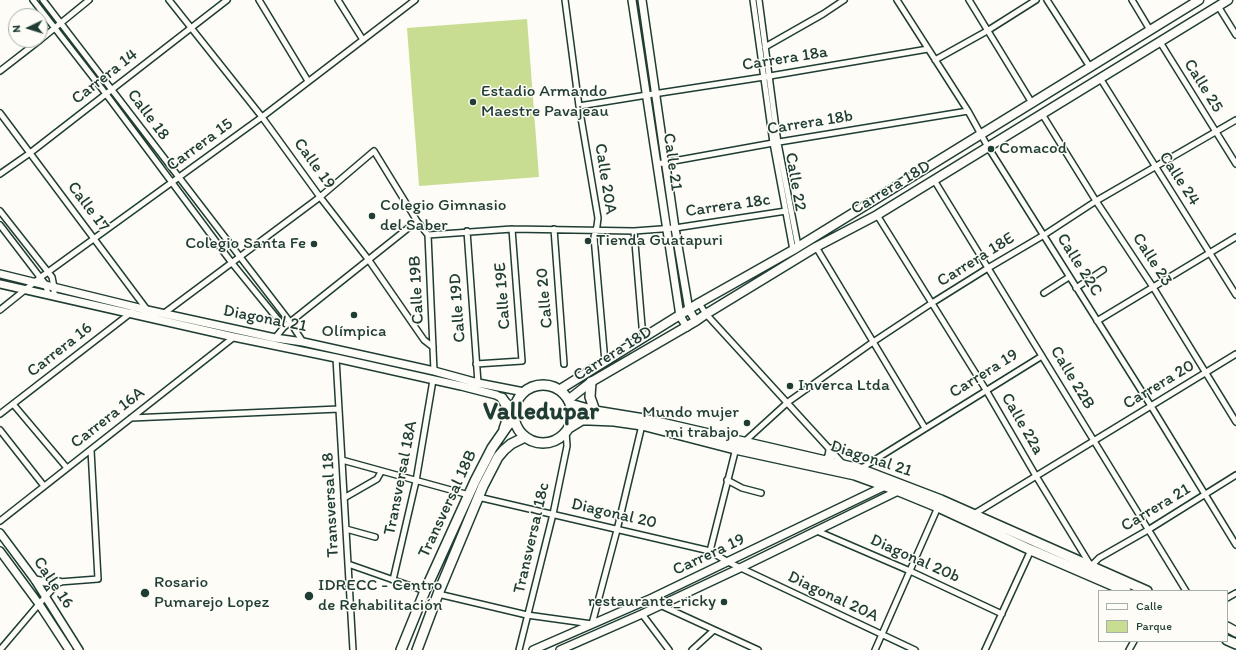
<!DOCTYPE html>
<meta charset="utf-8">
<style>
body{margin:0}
#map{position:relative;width:1236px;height:650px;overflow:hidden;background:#fdfcf7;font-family:Itim,sans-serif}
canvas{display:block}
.legend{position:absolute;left:1098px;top:590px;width:130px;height:52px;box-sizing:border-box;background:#fdfcf7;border:1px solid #a4b0a9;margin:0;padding:5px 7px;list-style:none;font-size:12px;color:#1f3d34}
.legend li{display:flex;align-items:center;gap:8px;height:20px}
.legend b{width:20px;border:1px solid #a4b0a9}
.north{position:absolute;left:8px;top:8px;width:40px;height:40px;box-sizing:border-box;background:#fdfcf7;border:1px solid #a4b0a9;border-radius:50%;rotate:266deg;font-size:11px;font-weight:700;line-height:16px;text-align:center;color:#1f3d34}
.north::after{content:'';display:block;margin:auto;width:14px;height:18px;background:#1f3d34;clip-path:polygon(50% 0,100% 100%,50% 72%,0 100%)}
</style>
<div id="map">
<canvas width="1236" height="650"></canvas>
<ul class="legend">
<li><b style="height:5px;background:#fdfcf7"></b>Calle</li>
<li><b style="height:11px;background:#c8dd92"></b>Parque</li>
</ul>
<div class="north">N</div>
</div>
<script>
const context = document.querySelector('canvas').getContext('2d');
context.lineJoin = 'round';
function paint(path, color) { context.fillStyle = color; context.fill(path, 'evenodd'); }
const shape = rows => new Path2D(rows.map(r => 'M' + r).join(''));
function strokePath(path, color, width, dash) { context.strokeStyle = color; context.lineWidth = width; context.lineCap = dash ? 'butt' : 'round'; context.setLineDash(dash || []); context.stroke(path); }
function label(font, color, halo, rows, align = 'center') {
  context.font = font + ' Itim,sans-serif'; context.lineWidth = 3; context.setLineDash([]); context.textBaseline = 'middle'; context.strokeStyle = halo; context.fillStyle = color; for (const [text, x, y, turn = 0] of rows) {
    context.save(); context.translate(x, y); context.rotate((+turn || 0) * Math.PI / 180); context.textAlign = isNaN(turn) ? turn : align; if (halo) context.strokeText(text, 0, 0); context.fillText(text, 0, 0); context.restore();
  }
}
paint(shape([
 [527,19,539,177,419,186,407,28]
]), '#c8dd92');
const street = shape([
 [33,0,106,94,232,263,284,327],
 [43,0,290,322,303,342],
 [169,0,262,117,320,197,368,259,424,340,433,347],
 [259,0,308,81],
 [338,0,363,40],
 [565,0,579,106,598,218,597,226,594,237,605,362],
 [753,0,773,143,793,250],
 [759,0,778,143,798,246],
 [897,0,968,111,988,147,1151,406,1236,545],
 [969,0,1032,103],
 [1047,0,1090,67],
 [1132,0,1150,30],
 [1218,6,1236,35],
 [40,40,89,0],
 [1160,42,1236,164],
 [765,47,823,14,844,0],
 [935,60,987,31,1036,0],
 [0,71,40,40],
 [1100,78,1236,295],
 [579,106,647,95,764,77,928,49],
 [0,113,148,311],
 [1042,114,1096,201,1153,287,1236,422],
 [657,164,773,143,968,111],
 [0,174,30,153,227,0],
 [934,180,1186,591],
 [0,211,52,277,54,287,54,296],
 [877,215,986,390,1036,476,1091,566,1099,558,1148,530,1236,475],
 [0,225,46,285,48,295],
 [554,229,564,364],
 [467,231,478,383],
 [634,231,643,338],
 [428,235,512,229,634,231,675,228,786,211],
 [816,247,925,428],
 [1076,288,1103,270],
 [1044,293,1069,277],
 [699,303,706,314,844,465],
 [0,310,41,277,262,117,415,0],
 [163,314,320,197,374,151,417,221,428,235,434,371],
 [1097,321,1236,237],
 [275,338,284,327,417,221],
 [336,358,353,650],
 [476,364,522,361,512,229],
 [13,404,67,468],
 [0,414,132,312],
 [131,418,339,409],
 [0,430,44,486],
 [743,443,788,402,873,342,932,303,988,268,1044,235,1096,201,1236,120],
 [342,460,469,495],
 [860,469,1042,356],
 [727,480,742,488,761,493],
 [478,497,710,551,728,562,915,650],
 [344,498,377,479,381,472],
 [974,514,1236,354],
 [0,521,234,337],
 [346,529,375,537],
 [817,531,910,571,1002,614],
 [710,551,736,448],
 [348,564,425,591],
 [393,580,416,481,433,380],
 [438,594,527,615,592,624,617,530,642,425],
 [1227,598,1236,593],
 [660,605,758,650],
 [642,614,669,650],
 [0,650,39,604,59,582,98,579,91,450],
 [519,650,553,514,567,446,566,431],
 [692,650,714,630],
 [875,650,938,507],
 [985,650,1031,550],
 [1129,650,1134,641]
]);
const secondary = shape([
 [632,0,680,316,687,327],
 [642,0,675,228,689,310,696,321],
 [0,274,147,310,275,338,303,342,434,371,478,383,524,392],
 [0,284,234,337,336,358,461,386,496,395,502,398,509,405,513,413],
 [0,533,35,580,79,650],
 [0,551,39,604,69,650],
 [35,580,45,582,59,582],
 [533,650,652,598,887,485],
 [560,650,642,614,740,568,900,490]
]);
const primary = shape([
 [559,390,699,303,793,250,1199,0],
 [568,400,591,382,696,321,706,314,816,247,877,215,1228,0]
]);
const highway = shape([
 [591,382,590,397,595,411],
 '514 414a29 29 0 1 1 58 0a29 29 0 1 1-58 0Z',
 [502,398,506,405,507,414,506,423,504,429],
 [570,404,595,411,644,419,860,469,941,500,1147,591],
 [569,428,582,420,590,420,614,421,642,425,735,449,855,475,899,491,938,507,1031,550,1126,591],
 [827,461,830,456,831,450],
 [1227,627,1236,632],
 [1227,640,1236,644],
 [401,650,425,591,475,481,492,448,508,425,514,420],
 [417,650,438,594,483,486,498,457,504,450,511,444,525,437]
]);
strokePath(street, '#1f3d34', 8);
strokePath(secondary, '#1f3d34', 10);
strokePath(primary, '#1f3d34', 11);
strokePath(highway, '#1f3d34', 12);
strokePath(street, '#fdfcf7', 5);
strokePath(secondary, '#fdfcf7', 7);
strokePath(primary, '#fdfcf7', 8);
strokePath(highway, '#fdfcf7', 9);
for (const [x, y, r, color] of [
 [473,102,4,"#1f3d34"],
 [991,149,4,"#1f3d34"],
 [372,216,4,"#1f3d34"],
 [588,241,4,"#1f3d34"],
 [314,244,4,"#1f3d34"],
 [354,315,4,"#1f3d34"],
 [790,386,4,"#1f3d34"],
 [747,423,4,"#1f3d34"],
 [145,593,5,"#1f3d34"],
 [309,596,5,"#1f3d34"],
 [724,602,4,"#1f3d34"]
]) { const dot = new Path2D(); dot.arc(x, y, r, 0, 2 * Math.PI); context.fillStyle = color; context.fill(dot); strokePath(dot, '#fdfcf7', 1.5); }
label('17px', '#1f3d34', '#fdfcf7', [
 ["Carrera 18a",785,59,-9],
 ["Carrera 14",105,77,-38],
 ["Calle 25",1203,86,58],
 ["Calle 18",148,115,53],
 ["Carrera 18b",810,123,-9],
 ["Carrera 15",200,145,-36],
 ["Calle 21",672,162,82],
 ["Calle 19",314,164,54],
 ["Calle 20A",605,179,81],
 ["Calle 24",1179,179,57],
 ["Calle 22",795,182,80],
 ["Carrera 18D",891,188,-31],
 ["Carrera 18c",728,206,-8],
 ["Calle 17",88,207,53],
 ["Carrera 18E",976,260,-32],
 ["Calle 23",1152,260,57],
 ["Calle 22C",1079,265,58],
 ["Calle 19B",417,290,-93],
 ["Calle 19E",503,296,-94],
 ["Calle 20",545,298,-95],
 ["Calle 19D",458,308,-94],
 ["Diagonal 21",265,319,11],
 ["Carrera 16",60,350,-38],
 ["Carrera 18D",613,354,-32],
 ["Carrera 19",984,374,-32],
 ["Calle 22B",1072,378,59],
 ["Carrera 20",1159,385,-31],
 ["Carrera 16A",108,418,-38],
 ["Calle 22a",1022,424,60],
 ["Diagonal 21",871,459,18],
 ["Transversal 18A",401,478,-79],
 ["Transversal 18B",448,504,-65],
 ["Transversal 18",331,505,-93],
 ["Carrera 21",1156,508,-31],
 ["Diagonal 20",614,514,13],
 ["Transversal 18c",532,538,-77],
 ["Carrera 19",709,555,-25],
 ["Diagonal 20b",915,559,24],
 ["Calle 16",53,583,56],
 ["Diagonal 20A",833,597,25]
]);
label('17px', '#1f3d34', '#fdfcf7', [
 ["Estadio Armando",481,92],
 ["Maestre Pavajeau",481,112],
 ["Comacod",999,149],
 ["Colegio Gimnasio",380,206],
 ["del Saber",380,226],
 ["Tienda Guatapuri",596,241],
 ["Colegio Santa Fe",306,244,"right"],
 ["Olímpica",354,332,"center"],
 ["Inverca Ltda",798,386],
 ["Mundo mujer",739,413,"right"],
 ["mi trabajo",739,433,"right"],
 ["Rosario",154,583],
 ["Pumarejo Lopez",154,603],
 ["IDRECC - Centro",318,586],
 ["de Rehabilitación",318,606],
 ["restaurante_ricky",716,602,"right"]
], 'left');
label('bold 25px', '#1f3d34', '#fdfcf7', [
 ["Valledupar",541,413]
]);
</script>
